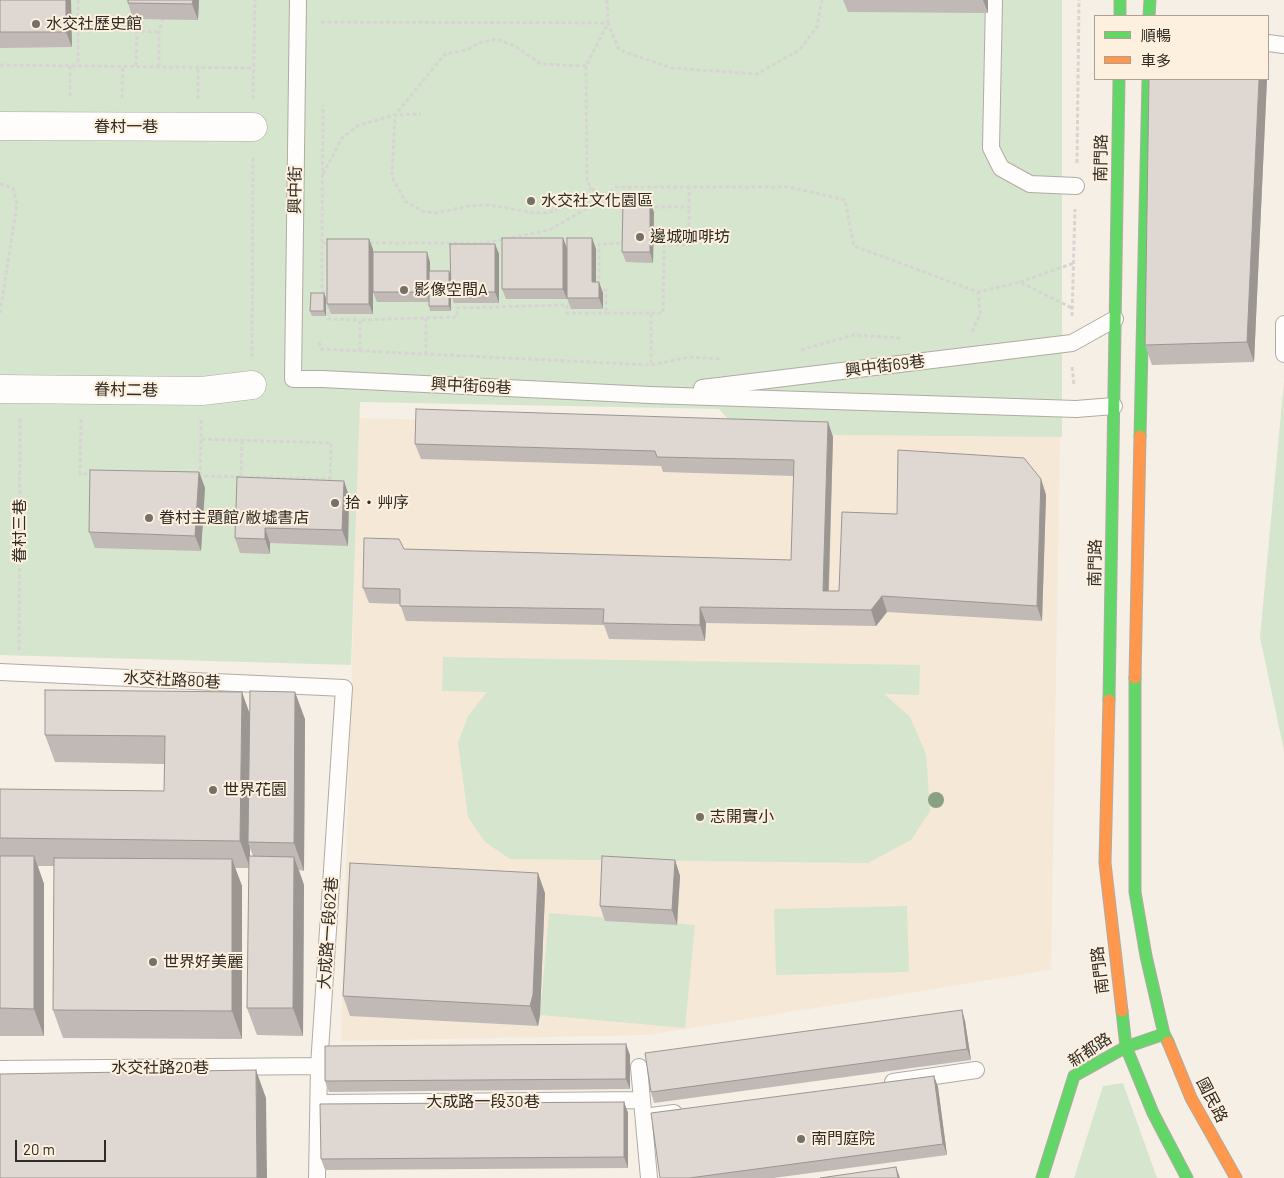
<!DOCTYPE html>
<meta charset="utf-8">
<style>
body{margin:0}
#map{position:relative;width:1284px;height:1178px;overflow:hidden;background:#f6efe6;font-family:Barlow,"Noto Sans TC",sans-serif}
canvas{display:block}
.legend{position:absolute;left:1094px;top:15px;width:175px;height:65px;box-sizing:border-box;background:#fdf0df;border:1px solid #aba194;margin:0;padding:6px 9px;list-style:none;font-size:15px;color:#302b24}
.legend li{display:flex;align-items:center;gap:10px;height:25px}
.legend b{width:25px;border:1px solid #aba194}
.scale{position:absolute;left:15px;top:1140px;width:91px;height:22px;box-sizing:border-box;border:2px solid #302b24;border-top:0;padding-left:6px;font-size:15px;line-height:18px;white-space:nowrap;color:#302b24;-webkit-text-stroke:4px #fdf0df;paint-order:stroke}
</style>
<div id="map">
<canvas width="1284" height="1178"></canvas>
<ul class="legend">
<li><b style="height:6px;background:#63d668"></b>順暢</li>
<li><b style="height:6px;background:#ff974d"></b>車多</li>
</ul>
<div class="scale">20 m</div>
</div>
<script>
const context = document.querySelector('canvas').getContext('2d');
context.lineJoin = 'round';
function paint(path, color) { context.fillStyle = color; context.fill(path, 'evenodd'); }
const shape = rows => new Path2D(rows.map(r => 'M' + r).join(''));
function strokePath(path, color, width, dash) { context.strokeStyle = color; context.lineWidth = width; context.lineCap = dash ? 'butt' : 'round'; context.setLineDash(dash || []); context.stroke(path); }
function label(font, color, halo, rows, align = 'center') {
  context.font = font + ' Barlow,"Noto Sans TC",sans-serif'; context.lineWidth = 4; context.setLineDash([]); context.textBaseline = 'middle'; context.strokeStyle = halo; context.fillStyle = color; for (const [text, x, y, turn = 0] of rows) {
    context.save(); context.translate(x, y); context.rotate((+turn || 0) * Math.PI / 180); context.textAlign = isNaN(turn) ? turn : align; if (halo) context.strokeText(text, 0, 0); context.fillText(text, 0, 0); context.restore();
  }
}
paint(shape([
 [359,418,1060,436,1051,970,648,1035,341,1041]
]), '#f5e8d7');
paint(shape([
 [0,0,1062,0,1062,437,742,434,719,409,360,402,351,665,0,655],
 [1284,381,1284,751,1260,637],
 [443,657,920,665,919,695,884,694,910,717,926,754,930,811,911,840,868,863,510,859,485,842,468,817,458,743,468,716,487,692,442,691],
 [907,906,909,972,776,975,774,909],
 [549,913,695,925,685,1028,540,1015],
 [1123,1083,1157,1178,1074,1178,1103,1086]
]), '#d6e5ce');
const lane = shape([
 [298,0,293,379,322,379,650,395,1076,409,1114,406],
 [994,0,991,148,1001,168,1030,184,1076,186],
 [1268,43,1284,45],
 [1284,354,1284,324],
 [702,388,1072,343,1115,319],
 [0,672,344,688,319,1066,317,1178],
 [639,1067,649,1178],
 [0,1069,319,1066],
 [893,1082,976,1070],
 [325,1103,642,1100],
 [644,1117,674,1113]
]);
const street = shape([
 [0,126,253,127],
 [0,389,202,391,252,385]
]);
const fast = shape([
 [1120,0,1120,16],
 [1149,16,1150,0],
 [1140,436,1148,79],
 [1135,678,1135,892,1146,956,1164,1034,1168,1042],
 [1109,700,1119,79],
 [1122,1011,1126,1047,1153,1113,1187,1178],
 [1042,1178,1074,1076,1126,1047,1164,1034]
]);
const slow = shape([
 [1135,678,1140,436],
 [1109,700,1105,863,1122,1011],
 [1168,1042,1191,1098,1236,1178]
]);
strokePath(lane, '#b0aba4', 18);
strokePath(street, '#b0aba4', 29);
strokePath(fast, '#b0aba4', 13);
strokePath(slow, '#b0aba4', 13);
strokePath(shape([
 [78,0,78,66],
 [607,0,608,23,586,66,587,182,602,200,623,207,627,207],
 [321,22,608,23,619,50,672,68,757,74,799,50,817,27,822,0],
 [0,65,253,68],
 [70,66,70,98],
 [136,66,137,31,159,32],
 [586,66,541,64,515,46,496,39,478,43,467,50,445,54,395,115,392,177,405,201,422,211,436,213,469,206,489,205,535,213,547,213,562,208,592,188],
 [159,67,159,32,163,19,164,16],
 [122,98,123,66],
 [198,99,198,67],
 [253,99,255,0],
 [1077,163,1079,0],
 [323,174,342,138,359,125,395,115,421,114],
 [0,184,13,188,17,204,0,313],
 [623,207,623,243,599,244,599,290,606,290,606,313,651,313,651,365],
 [648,207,689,207,689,187,789,187,845,200,854,246,978,292,1020,282,1072,308],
 [322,243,323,105],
 [369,243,485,243,549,230,602,200,616,187,689,187],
 [1020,282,1074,263],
 [328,299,328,297,322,290,322,243,330,243],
 [328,305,328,319,360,320],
 [651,313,663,313,664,245,689,245,689,207],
 [1072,316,1075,209],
 [426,318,426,354],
 [972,332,980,314,978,292],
 [319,342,321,349,651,365,689,357,721,359],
 [801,350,853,335,902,338],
 [360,351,360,320,457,317,457,308,567,305,567,313,606,313],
 [252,357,253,156],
 [1072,367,1074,385],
 [81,419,80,474,94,474],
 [201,420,201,439,331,443,330,480],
 [198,476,330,479],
 [200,476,201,439],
 [241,477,242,441],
 [19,650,20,418]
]), '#d7d5d2', 3, [4, 2.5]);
strokePath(lane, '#fefdfb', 16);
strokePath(street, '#fefdfb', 28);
strokePath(fast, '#63d668', 11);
strokePath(slow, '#ff974d', 11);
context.fillStyle = '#87a181';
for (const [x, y] of [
 [936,800]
]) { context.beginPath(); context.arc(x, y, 8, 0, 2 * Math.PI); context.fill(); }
paint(shape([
 [0,0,71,0,72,47,0,48],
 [128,0,199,0,198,20,133,19,128,3],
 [843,0,988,0,988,13,848,12],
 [1267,79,1254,362,1152,365,1145,345],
 [654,212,653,263,626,262,622,252],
 [563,238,567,247,592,238,596,249,596,282,603,293,603,309,571,309,567,298,567,299,506,299,502,289],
 [495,244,499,254,499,303,454,303,451,294,451,311,430,311,429,306,429,302,377,302,373,292,430,262,430,271,449,271,450,275],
 [373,249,373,314,331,314,327,304],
 [326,298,326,316,312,316,310,311],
 [828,422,833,437,829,591,839,591,897,514,1041,479,1046,495,1042,621,887,612,876,626,706,623,705,641,609,639,604,625,406,621,400,604,369,603,363,588,404,549,791,560,794,476,663,472,661,466,421,459,415,444],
 [199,472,205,488,201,551,95,548,89,532],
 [349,496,348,546,270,543,270,554,240,553,235,538],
 [250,715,305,719,304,871,299,870,304,885,303,1036,257,1035,247,1008,249,868,235,868,242,886,242,1039,63,1038,53,1010,54,866,38,866,44,884,44,1036,0,1036,0,789,164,791,164,764,55,762,45,735],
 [250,848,253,856,250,856],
 [675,860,680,876,677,925,605,921,600,906],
 [545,893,540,1015,538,1026,350,1016,343,996],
 [962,1010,965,1021,971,1060,654,1103,651,1092],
 [630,1055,630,1089,329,1092,325,1081],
 [934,1076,938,1087,947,1155,773,1178,660,1178],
 [624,1102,628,1113,628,1168,325,1170,321,1159]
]), '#c0b9b5');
paint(shape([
 [66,0,71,0,72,47,66,32],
 [193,0,199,0,198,20,192,4],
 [983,0,988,0,988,13],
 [1259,79,1267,79,1254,362,1247,342],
 [650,202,654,212,653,263,650,252],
 [563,238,567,249,567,299,563,289],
 [592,238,596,249,596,293,592,282],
 [369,239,373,249,373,314,369,304],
 [495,244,499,254,499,303,495,292],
 [427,252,430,262,430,302,427,292],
 [449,271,451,277,451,311,449,306],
 [599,282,603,293,603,309,599,298],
 [324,293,326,298,326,316,324,311],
 [828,422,833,437,828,606,823,591],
 [199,472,205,488,201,551,195,536],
 [1041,479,1046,495,1042,621,1037,606],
 [344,481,349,496,348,546,342,530],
 [265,528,270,543,270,554,265,539],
 [882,596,887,612,876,626,871,610],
 [700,607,706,623,705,641,700,625],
 [242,692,252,720,248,842,250,848,250,868,240,841],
 [295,692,305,719,304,871,294,843],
 [34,856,44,884,44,1036,34,1009],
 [294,857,304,885,303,1036,293,1008],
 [232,859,242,886,242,1039,232,1011],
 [675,860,680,876,677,925,672,910],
 [538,873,545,893,540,1015,538,1026,530,1006],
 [962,1010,965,1021,971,1060,967,1049],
 [626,1044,630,1055,630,1089,626,1079],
 [256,1070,266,1098,267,1178,257,1178],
 [934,1076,938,1087,947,1155,943,1144],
 [624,1102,628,1113,628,1168,624,1157],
 [896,1167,900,1178,898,1178]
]), '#9c9693');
const building = shape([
 [0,0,66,0,66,32,0,32,0,0],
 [128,0,193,0,192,4,128,3,128,0],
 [1149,79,1259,79,1247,342,1145,345,1149,79],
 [623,201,650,202,650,252,622,252,623,201],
 [502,238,563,238,563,289,502,289,502,238],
 [567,238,592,238,592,282,599,282,599,298,567,298,567,238],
 [327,239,369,239,369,304,327,304,327,239],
 [450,244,495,244,495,292,451,292,450,244],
 [373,252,427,252,427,292,373,292,373,252],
 [429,271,449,271,449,306,429,306,429,271],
 [311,293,324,293,324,311,310,311,311,293],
 [416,409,828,422,823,591,839,591,842,512,897,514,898,450,1024,458,1041,479,1037,606,882,596,871,610,700,607,700,625,603,623,604,609,400,606,400,589,363,588,364,538,399,539,404,549,791,560,794,460,657,457,655,451,415,444,416,409],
 [90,470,199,472,195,536,89,532,90,470],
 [237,477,344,481,342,530,265,528,265,539,235,538,237,477],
 [45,690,242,692,240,841,0,838,0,789,164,791,165,736,45,735,45,690],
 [250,691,295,692,294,843,248,842,250,691],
 [0,856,34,856,34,1009,0,1008,0,856],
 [249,856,294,857,293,1008,247,1008,249,856],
 [602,856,675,860,672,910,600,906,602,856],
 [54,858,232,859,232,1011,53,1010,54,858],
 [350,863,538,873,533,995,530,1006,343,996,350,863],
 [962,1010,967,1049,651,1092,645,1053,962,1010],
 [626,1044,626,1079,325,1081,325,1046,626,1044],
 [256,1070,257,1178,0,1178,0,1074,256,1070],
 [934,1076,943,1144,689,1178,660,1178,651,1113,934,1076],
 [624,1102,624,1157,321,1159,320,1104,624,1102],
 [896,1167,898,1178,820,1178,896,1167]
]);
paint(building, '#dfd7d2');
strokePath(building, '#9c9693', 1);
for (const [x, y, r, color] of [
 [36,24,5,"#757068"],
 [531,201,5,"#757068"],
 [640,237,5,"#757068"],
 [404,290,5,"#757068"],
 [335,503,5,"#757068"],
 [149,518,5,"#757068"],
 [213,790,5,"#757068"],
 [700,817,5,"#757068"],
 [153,962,5,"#757068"],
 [801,1139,5,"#757068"]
]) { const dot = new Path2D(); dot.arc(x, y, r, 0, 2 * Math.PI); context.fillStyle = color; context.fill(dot); strokePath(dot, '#fdf0df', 2); }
label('16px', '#302b24', '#fdf0df', [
 ["水交社歷史館",46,24],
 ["水交社文化園區",541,201],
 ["邊城咖啡坊",650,237],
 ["影像空間A",414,290],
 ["拾・艸序",345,503],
 ["眷村主題館/敝墟書店",159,518],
 ["世界花園",223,790],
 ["志開實小",710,817],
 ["世界好美麗",163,962],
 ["南門庭院",811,1139]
], 'left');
label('16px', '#302b24', '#fdf0df', [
 ["眷村一巷",126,127],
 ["南門路",1101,158,-89],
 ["興中街",295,190,-89],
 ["興中街69巷",885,366,-7],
 ["興中街69巷",471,386,3],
 ["眷村二巷",126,390,1],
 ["眷村三巷",20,531,-90],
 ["南門路",1095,563,-89],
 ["水交社路80巷",172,680,3],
 ["大成路一段62巷",328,933,-86],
 ["南門路",1100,970,-97],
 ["新都路",1090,1050,-33],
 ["水交社路20巷",160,1068],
 ["國民路",1212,1100,63],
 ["大成路一段30巷",483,1102]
]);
</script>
